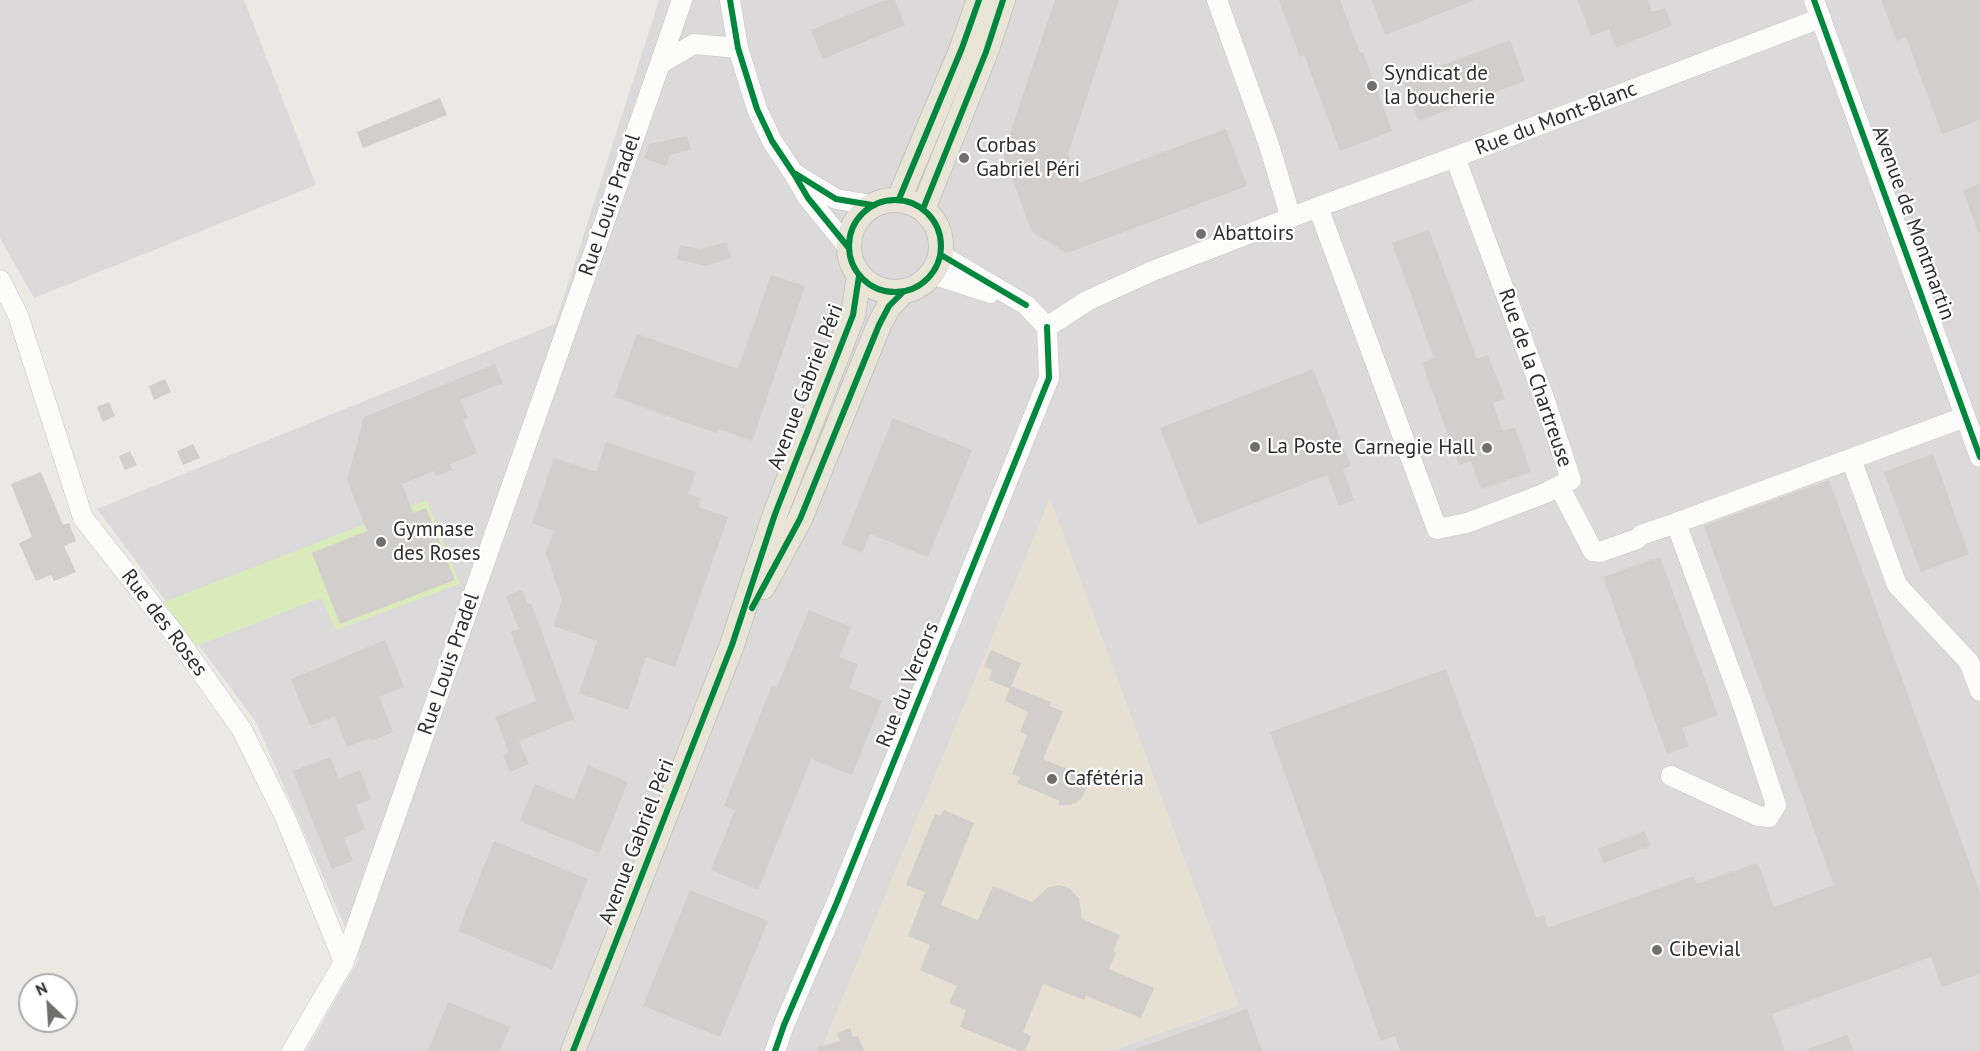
<!DOCTYPE html>
<meta charset="utf-8">
<style>
body{margin:0}
#map{position:relative;width:1980px;height:1051px;overflow:hidden;background:#ece8e4;font-family:"PT Sans",sans-serif}
canvas{display:block}
.north{position:absolute;left:18px;top:973px;width:60px;height:60px;box-sizing:border-box;background:#fff;border:2px solid #ababab;border-radius:50%;rotate:335deg;font-size:16px;font-weight:700;line-height:24px;text-align:center;color:#2e2e2e}
.north::after{content:'';display:block;margin:auto;width:21px;height:27px;background:#706f6e;clip-path:polygon(50% 0,100% 100%,50% 72%,0 100%)}
</style>
<div id="map">
<canvas width="1980" height="1051"></canvas>
<div class="north">N</div>
</div>
<script>
const context = document.querySelector('canvas').getContext('2d');
context.lineJoin = 'round';
function paint(path, color) { context.fillStyle = color; context.fill(path, 'evenodd'); }
const shape = rows => new Path2D(rows.map(r => 'M' + r).join(''));
function strokePath(path, color, width, dash) { context.strokeStyle = color; context.lineWidth = width; context.lineCap = dash ? 'butt' : 'round'; context.setLineDash(dash || []); context.stroke(path); }
function label(font, color, halo, rows, align = 'center') {
  context.font = font + ' "PT Sans",sans-serif'; context.lineWidth = 4.5; context.setLineDash([]); context.textBaseline = 'middle'; context.strokeStyle = halo; context.fillStyle = color; for (const [text, x, y, turn = 0] of rows) {
    context.save(); context.translate(x, y); context.rotate((+turn || 0) * Math.PI / 180); context.textAlign = isNaN(turn) ? turn : align; if (halo) context.strokeText(text, 0, 0); context.fillText(text, 0, 0); context.restore();
  }
}
paint(shape([
 [0,0,244,0,316,185,34,298,0,238],
 [659,0,1980,0,1980,1051,306,1051,359,959,256,722,97,509,555,324]
]), '#dcd9db');
paint(shape([
 [1050,498,1239,1005,1112,1051,823,1051,824,1042]
]), '#e6e0d3');
paint(shape([
 [427,500,460,584,336,630,321,598,196,646,164,602]
]), '#d9eabb');
paint(shape([
 [885,0,895,0,905,25,823,59,811,30],
 [1055,0,1119,0,1068,154,1079,183,1226,129,1247,186,1067,253,1032,232,1003,154],
 [1279,0,1340,0,1360,53,1363,52,1392,131,1340,151,1304,55,1300,57],
 [1372,0,1473,0,1473,1,1385,35],
 [1578,0,1648,0,1652,12,1665,8,1672,26,1616,47,1609,29,1591,36],
 [1881,0,1980,0,1980,120,1942,134,1906,37,1897,41],
 [1510,40,1525,81,1418,121,1403,80],
 [440,98,447,115,363,148,357,132],
 [687,136,691,150,670,155,666,166,644,158,649,144],
 [1980,184,1980,232,1978,232,1963,190],
 [1429,230,1477,359,1488,355,1505,399,1493,403,1502,431,1515,427,1531,472,1481,489,1471,461,1459,465,1422,363,1434,358,1392,243],
 [726,242,731,258,705,266,677,259,680,245,700,249],
 [771,275,805,286,752,441,718,429,716,433,614,397,637,334,738,369],
 [495,364,503,383,460,400,468,418,463,420,477,453,450,464,452,470,436,476,434,471,402,484,413,513,426,508,455,580,340,624,312,553,367,531,347,480,364,417],
 [1313,369,1351,466,1343,469,1354,500,1339,506,1327,475,1198,525,1160,428],
 [165,379,171,392,154,400,149,386],
 [109,402,115,416,103,422,97,407],
 [893,418,972,450,928,557,870,534,862,553,842,544],
 [606,442,696,472,688,494,701,498,698,507,728,517,675,667,646,657,628,710,579,693,597,641,554,626,562,600,546,553,554,531,532,523,554,458,596,472],
 [193,444,200,458,183,465,177,451],
 [130,451,137,465,125,470,119,456],
 [1933,454,1969,554,1921,572,1884,472],
 [41,472,63,525,69,523,76,541,64,546,76,572,54,581,51,575,36,581,19,543,32,537,11,484],
 [1829,480,1980,892,1980,974,1942,987,1931,957,1772,1014,1785,1051,1400,1051,1395,1036,1381,1041,1270,732,1446,669,1536,918,1544,915,1548,928,1694,876,1697,884,1758,863,1774,907,1834,885,1704,526],
 [1660,557,1718,715,1682,728,1689,746,1667,754,1603,577],
 [522,590,527,604,531,603,574,719,519,741,529,764,510,772,503,755,509,752,495,717,536,701,511,632,519,629,506,596],
 [809,610,851,627,839,657,858,664,849,688,882,701,852,775,811,759,758,890,711,870,735,810,724,806,772,685,777,687],
 [385,640,404,687,379,697,393,732,371,741,370,738,347,747,335,716,310,726,291,679],
 [991,650,1021,663,1010,689,989,680,992,670,984,667],
 [1011,686,1051,702,1049,706,1063,711,1043,759,1072,771,1074,767,1082,774,1086,788,1081,799,1076,803,1069,805,1058,805,1060,801,1017,783,1020,777,1012,774,1027,735,1020,732,1028,712,1005,701],
 [330,757,339,779,360,770,371,799,356,805,365,829,344,838,353,861,332,869,293,771],
 [588,765,628,782,599,853,520,821,535,784,574,800],
 [944,810,974,823,941,905,978,920,993,886,1032,902,1049,887,1059,885,1069,888,1079,898,1082,919,1120,935,1113,951,1116,953,1109,969,1154,988,1141,1018,1086,996,1084,1000,1043,984,1023,1032,1031,1036,1025,1051,1019,1051,960,1027,966,1010,949,1003,957,986,920,970,930,945,908,936,925,892,906,885,935,814,941,816],
 [1645,831,1650,846,1603,863,1598,849],
 [494,841,588,879,552,970,458,931],
 [690,890,768,921,720,1037,643,1006],
 [448,1002,510,1027,500,1051,428,1051],
 [1247,1009,1262,1051,1136,1051,1136,1049],
 [850,1028,853,1037,858,1036,864,1051,818,1051,818,1047,840,1041,837,1033],
 [1847,1035,1854,1051,1809,1051,1808,1049]
]), '#d1cecb');
const minor = shape([
 [730,0,738,48,757,109,772,141,794,174,808,198,848,247],
 [1217,0,1269,145,1291,218],
 [1814,0,1980,457],
 [660,64,682,0],
 [795,174,836,199,872,205],
 [1318,207,1437,529,1467,523,1543,494,1571,480,1543,395,1455,157],
 [932,274,990,293],
 [0,280,18,315,83,518,173,632,242,730,285,817,344,962],
 [1047,327,1087,301,1150,272,1318,207,1455,157,1821,18],
 [1851,459,1897,585,1969,662,1980,691],
 [1559,486,1593,551,1600,552,1637,539,1641,535,1676,523,1743,706,1776,805,1769,817,1758,816,1671,776],
 [1676,523,1965,417],
 [292,1051,344,962,660,64,694,44,738,48],
 [775,1051,784,1025,837,902,1049,378,1047,327,1026,305,941,255]
]);
const major = shape([
 [899,199,962,48,979,0],
 '849 246a46 46 0 1 1 92 0a46 46 0 1 1-92 0Z',
 [923,209,986,52,1003,0],
 [763,587,800,519,879,325,889,306,903,292],
 [573,1051,732,645,775,514,853,315,859,276]
]);
strokePath(minor, '#c5c4c5', 21);
strokePath(major, '#c6c5c4', 26);
strokePath(minor, '#fcfcfb', 20);
strokePath(major, '#e8e4d6', 24);
strokePath(shape([
 [730,0,738,48,757,109,772,141,794,174,808,198,848,247],
 [1814,0,1980,457],
 [796,174,836,199,872,205],
 [899,199,962,48,979,0],
 '849 246a46 46 0 1 1 92 0a46 46 0 1 1-92 0Z',
 [923,209,986,52,1003,0],
 [941,255,1026,305],
 [752,608,800,519,879,325,889,306,903,292],
 [573,1051,732,645,775,514,853,315,859,276],
 [775,1051,784,1025,837,902,1049,378,1047,327]
]), '#00873e', 6);
for (const [x, y, r, color] of [
 [1372,86,6,"#706f6e"],
 [964,158,6,"#706f6e"],
 [1201,234,6,"#706f6e"],
 [1255,447,6,"#706f6e"],
 [1487,448,6,"#706f6e"],
 [381,542,6,"#706f6e"],
 [1052,779,6,"#706f6e"],
 [1657,950,6,"#706f6e"]
]) { const dot = new Path2D(); dot.arc(x, y, r, 0, 2 * Math.PI); context.fillStyle = color; context.fill(dot); strokePath(dot, '#fff', 2); }
label('21px', '#2e2e2e', '#fff', [
 ["Syndicat de",1384,74],
 ["la boucherie",1384,98],
 ["Corbas",976,146],
 ["Gabriel Péri",976,170],
 ["Abattoirs",1213,234],
 ["La Poste",1267,447],
 ["Carnegie Hall",1475,448,"right"],
 ["Gymnase",393,530],
 ["des Roses",393,554],
 ["Cafétéria",1064,779],
 ["Cibevial",1669,950]
], 'left');
label('21px', '#2e2e2e', '#fff', [
 ["Rue du Mont-Blanc",1556,119,-21],
 ["Rue Louis Pradel",610,205,-71],
 ["Avenue de Montmartin",1913,223,70],
 ["Rue de la Chartreuse",1535,378,71],
 ["Avenue Gabriel Péri",806,387,-69],
 ["Rue des Roses",164,623,53],
 ["Rue Louis Pradel",449,664,-71],
 ["Rue du Vercors",908,685,-68],
 ["Avenue Gabriel Péri",637,842,-69]
]);
</script>
